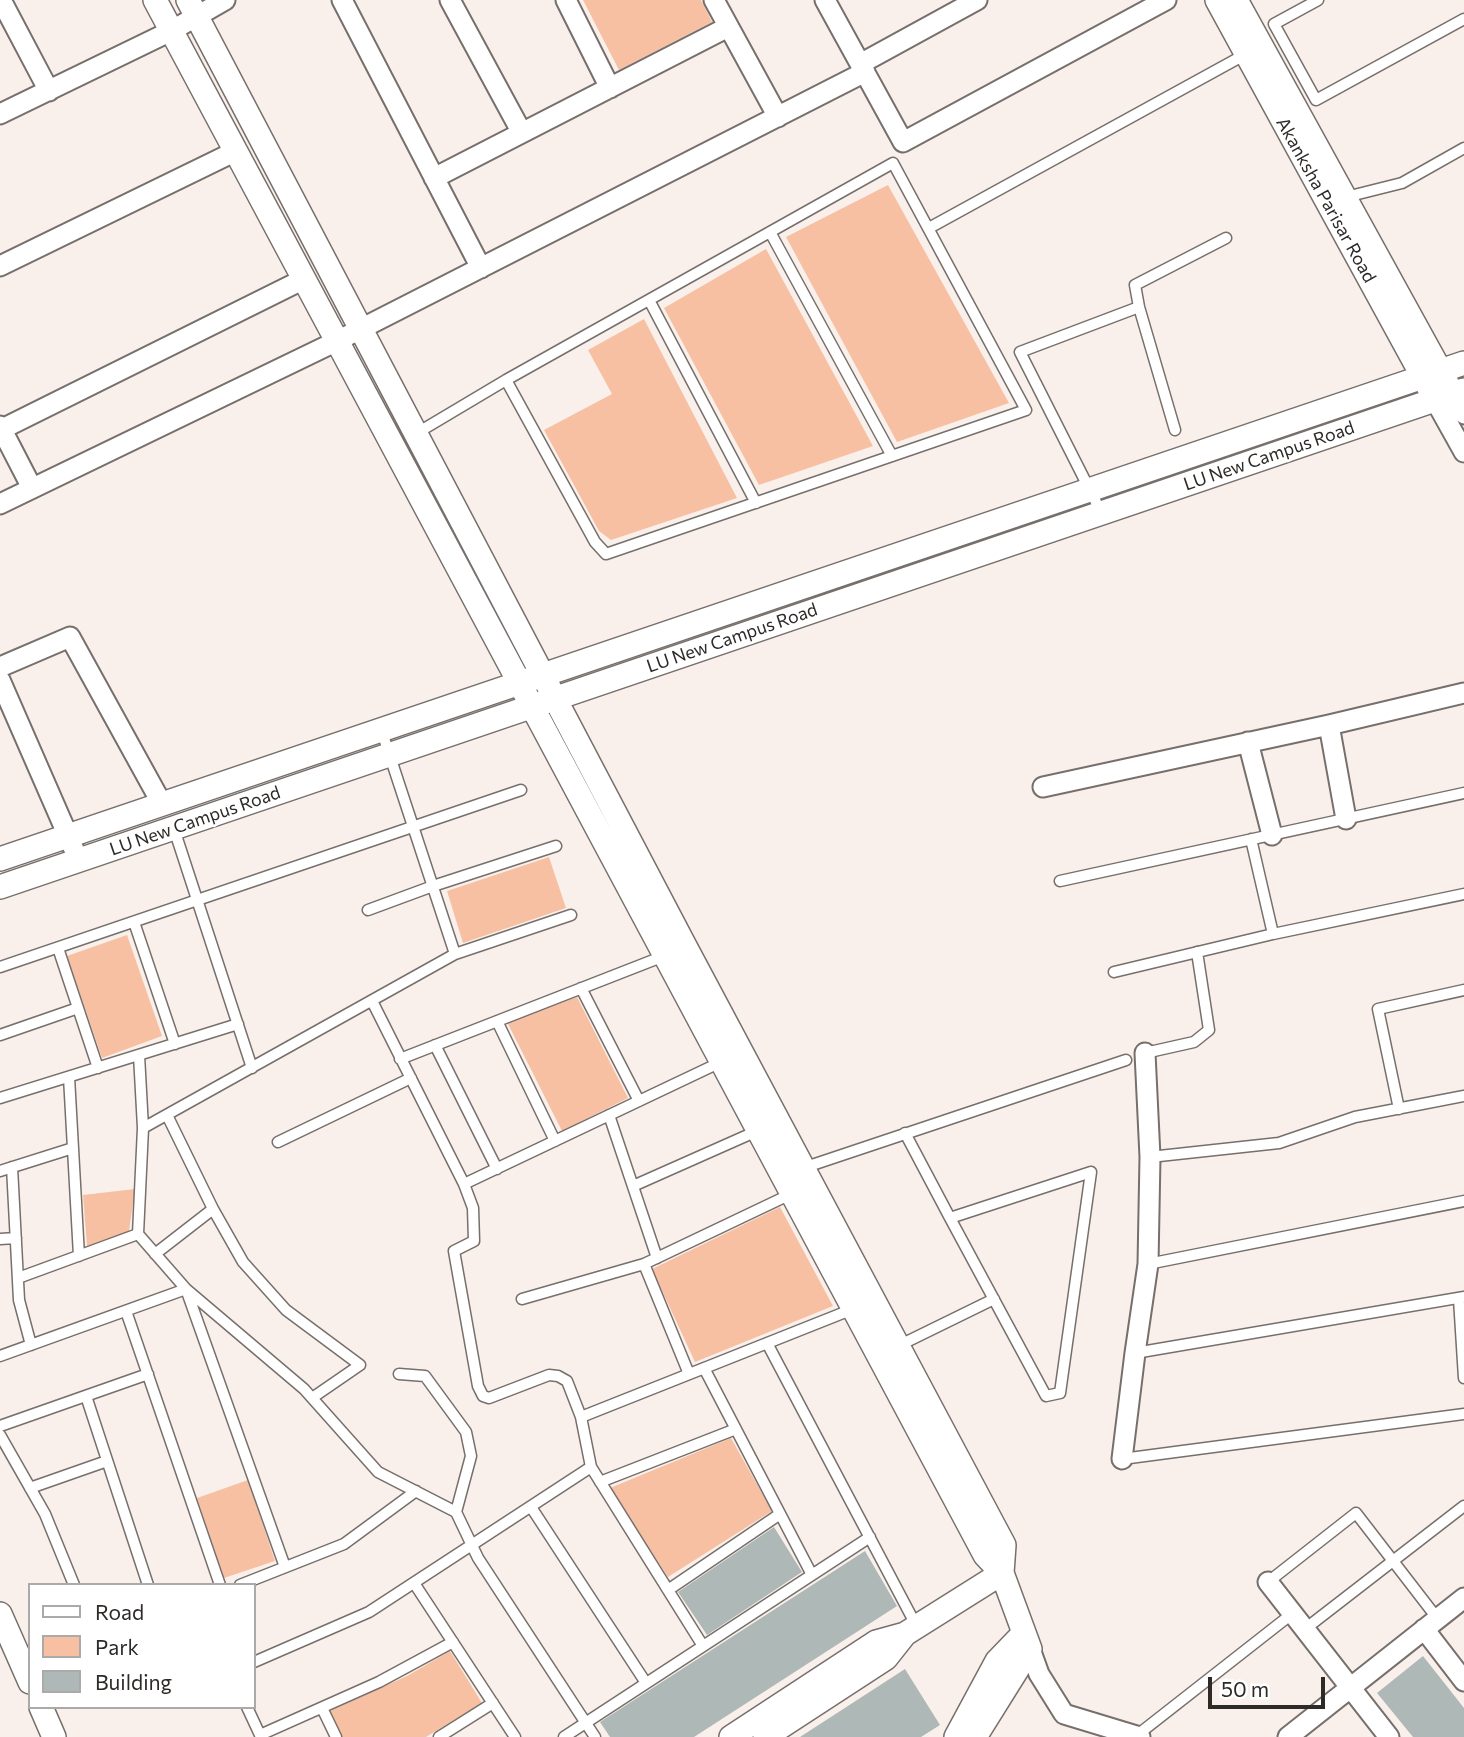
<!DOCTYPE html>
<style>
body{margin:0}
#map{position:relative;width:1464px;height:1737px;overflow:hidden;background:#f9f0eb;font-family:Commissioner,sans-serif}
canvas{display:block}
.legend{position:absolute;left:28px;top:1583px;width:228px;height:126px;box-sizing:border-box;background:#fff;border:2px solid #abaaa9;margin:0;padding:9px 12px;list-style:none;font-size:21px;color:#2d2a28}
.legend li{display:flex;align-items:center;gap:14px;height:35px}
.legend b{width:35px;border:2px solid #abaaa9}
.scale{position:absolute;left:1208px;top:1677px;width:117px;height:32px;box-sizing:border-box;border:4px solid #2d2a28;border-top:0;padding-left:9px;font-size:21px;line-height:24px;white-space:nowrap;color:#2d2a28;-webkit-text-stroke:5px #fff;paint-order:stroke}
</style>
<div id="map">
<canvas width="1464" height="1737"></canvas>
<ul class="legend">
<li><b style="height:9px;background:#fff"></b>Road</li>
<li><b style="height:19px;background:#f8c0a3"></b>Park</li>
<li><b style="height:19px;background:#aeb8b6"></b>Building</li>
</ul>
<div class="scale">50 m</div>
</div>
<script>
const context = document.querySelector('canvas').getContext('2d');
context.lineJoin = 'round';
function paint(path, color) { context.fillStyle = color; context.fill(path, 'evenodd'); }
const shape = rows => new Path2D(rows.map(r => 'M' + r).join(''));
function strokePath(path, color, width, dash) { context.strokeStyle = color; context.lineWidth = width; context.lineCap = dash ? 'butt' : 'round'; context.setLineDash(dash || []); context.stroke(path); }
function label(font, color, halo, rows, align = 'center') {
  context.font = font + ' Commissioner,sans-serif'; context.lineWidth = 5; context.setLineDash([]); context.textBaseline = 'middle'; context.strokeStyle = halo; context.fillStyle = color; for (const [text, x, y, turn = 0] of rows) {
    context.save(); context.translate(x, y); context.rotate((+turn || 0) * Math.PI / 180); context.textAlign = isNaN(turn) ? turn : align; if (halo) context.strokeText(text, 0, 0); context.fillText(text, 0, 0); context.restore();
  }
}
paint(shape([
 [583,0,701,0,712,22,619,70],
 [888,185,1009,403,897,442,786,237],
 [766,249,873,446,759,485,664,308],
 [644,319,737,498,611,540,599,531,544,430,612,394,588,350],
 [549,857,566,908,463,943,447,891],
 [127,935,162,1036,102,1058,67,956],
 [577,997,628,1098,562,1131,507,1022],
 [135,1189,129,1231,87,1246,83,1195],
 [780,1207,833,1306,695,1362,652,1269],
 [731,1438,772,1511,668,1577,610,1488],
 [248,1480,275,1561,224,1578,197,1498],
 [450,1651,482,1703,426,1737,342,1737,330,1711,407,1676]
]), '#f8c0a3');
paint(shape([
 [774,1527,802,1572,707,1635,678,1592],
 [865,1551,897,1606,694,1737,610,1737,600,1722],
 [1423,1656,1464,1708,1464,1737,1413,1737,1377,1693],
 [905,1669,940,1725,921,1737,800,1737]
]), '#aeb8b6');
const service = shape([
 [1318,0,1274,24,1316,100,1464,19],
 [1346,197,1402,183,1464,148],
 [929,228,1246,54],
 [770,232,892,456],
 [649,300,756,503],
 [1175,430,1139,307,1135,285,1226,238],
 [417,433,506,380,893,163,1026,410,606,554,595,542,506,380],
 [1101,512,1020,352,1139,307],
 [381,729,455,954],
 [174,829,252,1068],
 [1251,839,1273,934],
 [1060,881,1464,793],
 [368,910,433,886,556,846],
 [134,922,175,1044],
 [58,948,98,1068],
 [0,967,521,790],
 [1114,972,1273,934,1464,894],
 [581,988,639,1101],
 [372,1001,464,1184,473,1208,474,1241,454,1251,478,1386,483,1396,489,1398,549,1375,558,1376,567,1381,581,1417],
 [497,1021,555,1141],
 [0,1035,78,1008],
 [435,1045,497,1169],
 [1145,1053,1194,1042,1209,1030,1197,952],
 [139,1055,143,1128,138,1234,186,1289,304,1389,378,1472,456,1512,478,1558,595,1737],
 [400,1059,664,956],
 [69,1077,79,1256],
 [0,1098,238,1024],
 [1399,1109,1378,1009,1464,990],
 [167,1115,213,1209,243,1262,286,1310,360,1365,312,1398],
 [609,1115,657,1258],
 [143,1128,455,954,571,915],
 [905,1133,950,1218,1046,1396,1060,1393,1091,1172,950,1218],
 [278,1142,411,1078],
 [1150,1157,1279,1143,1355,1117,1464,1096],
 [12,1167,19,1300,31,1345],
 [803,1168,1126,1060],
 [0,1171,73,1148],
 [464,1184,721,1062],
 [633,1186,757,1131],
 [0,1239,16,1238],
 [155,1254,213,1209],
 [644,1264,689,1374],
 [1148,1264,1464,1201],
 [18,1278,138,1234],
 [522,1299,644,1264,791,1194],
 [1459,1299,1464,1378],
 [126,1311,220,1585],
 [767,1343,917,1627],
 [898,1346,994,1299],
 [1135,1353,1464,1297],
 [0,1356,186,1289,285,1567],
 [704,1368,812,1575],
 [399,1374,425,1376,466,1432,471,1456,456,1512],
 [86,1396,148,1585],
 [0,1426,148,1374],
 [0,1435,45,1514,74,1585],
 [1122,1459,1464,1414],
 [591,1467,703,1646],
 [600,1482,736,1429],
 [30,1488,107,1461],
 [531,1507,646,1683],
 [1268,1582,1356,1513,1437,1618],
 [414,1583,515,1737],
 [240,1585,344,1544,416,1491],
 [668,1590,780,1514],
 [1305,1629,1464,1506],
 [254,1662,369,1612,591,1467,581,1417,853,1309],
 [247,1707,261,1737],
 [322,1708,336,1737],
 [260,1735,379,1682,453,1642],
 [1136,1736,1293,1613],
 [439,1737,493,1703],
 [564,1737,870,1537]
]);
const minor = shape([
 [1,0,49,91],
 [342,0,481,268],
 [450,0,522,133],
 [566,0,610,88],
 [714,0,778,117],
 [825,0,903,142,1166,0],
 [860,64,977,0],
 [0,114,171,31,225,0],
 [434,178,728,27],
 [0,266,236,151],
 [1453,394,1464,414],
 [1435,400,1464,452],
 [0,426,32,488],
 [2,429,304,279],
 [0,504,337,341,865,72],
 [0,667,70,637,162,804],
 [0,680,79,861],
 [1329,725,1346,819],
 [1248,742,1272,835],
 [1043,787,1329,725,1464,693],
 [1122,1459,1135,1353,1148,1264,1150,1157,1145,1053],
 [1268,1582,1389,1737],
 [1424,1629,1464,1681],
 [1030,1649,1039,1674,1064,1714,1140,1737],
 [1288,1737,1464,1598]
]);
const tertiary = shape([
 [155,0,985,1555,1002,1573],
 [188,0,686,948,1004,1545,1002,1573,1030,1649,975,1737],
 [1217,0,1429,388],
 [1236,0,1447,383],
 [0,859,1464,363],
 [0,887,1464,390],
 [0,1614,30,1682],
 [41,1707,54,1737],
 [731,1737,876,1642,905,1634,1002,1573],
 [765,1737,886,1658,905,1634],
 [956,1737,997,1661,1024,1633]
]);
strokePath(service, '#766f6b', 13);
strokePath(minor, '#766f6b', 23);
strokePath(tertiary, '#766f6b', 26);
strokePath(service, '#fff', 10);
strokePath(minor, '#fff', 19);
strokePath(tertiary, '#fff', 23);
label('18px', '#2d2a28', '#fff', [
 ["Akanksha Parisar Road",1326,200,61],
 ["LU New Campus Road",1269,456,-19],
 ["LU New Campus Road",732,638,-19],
 ["LU New Campus Road",195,821,-19]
]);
</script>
